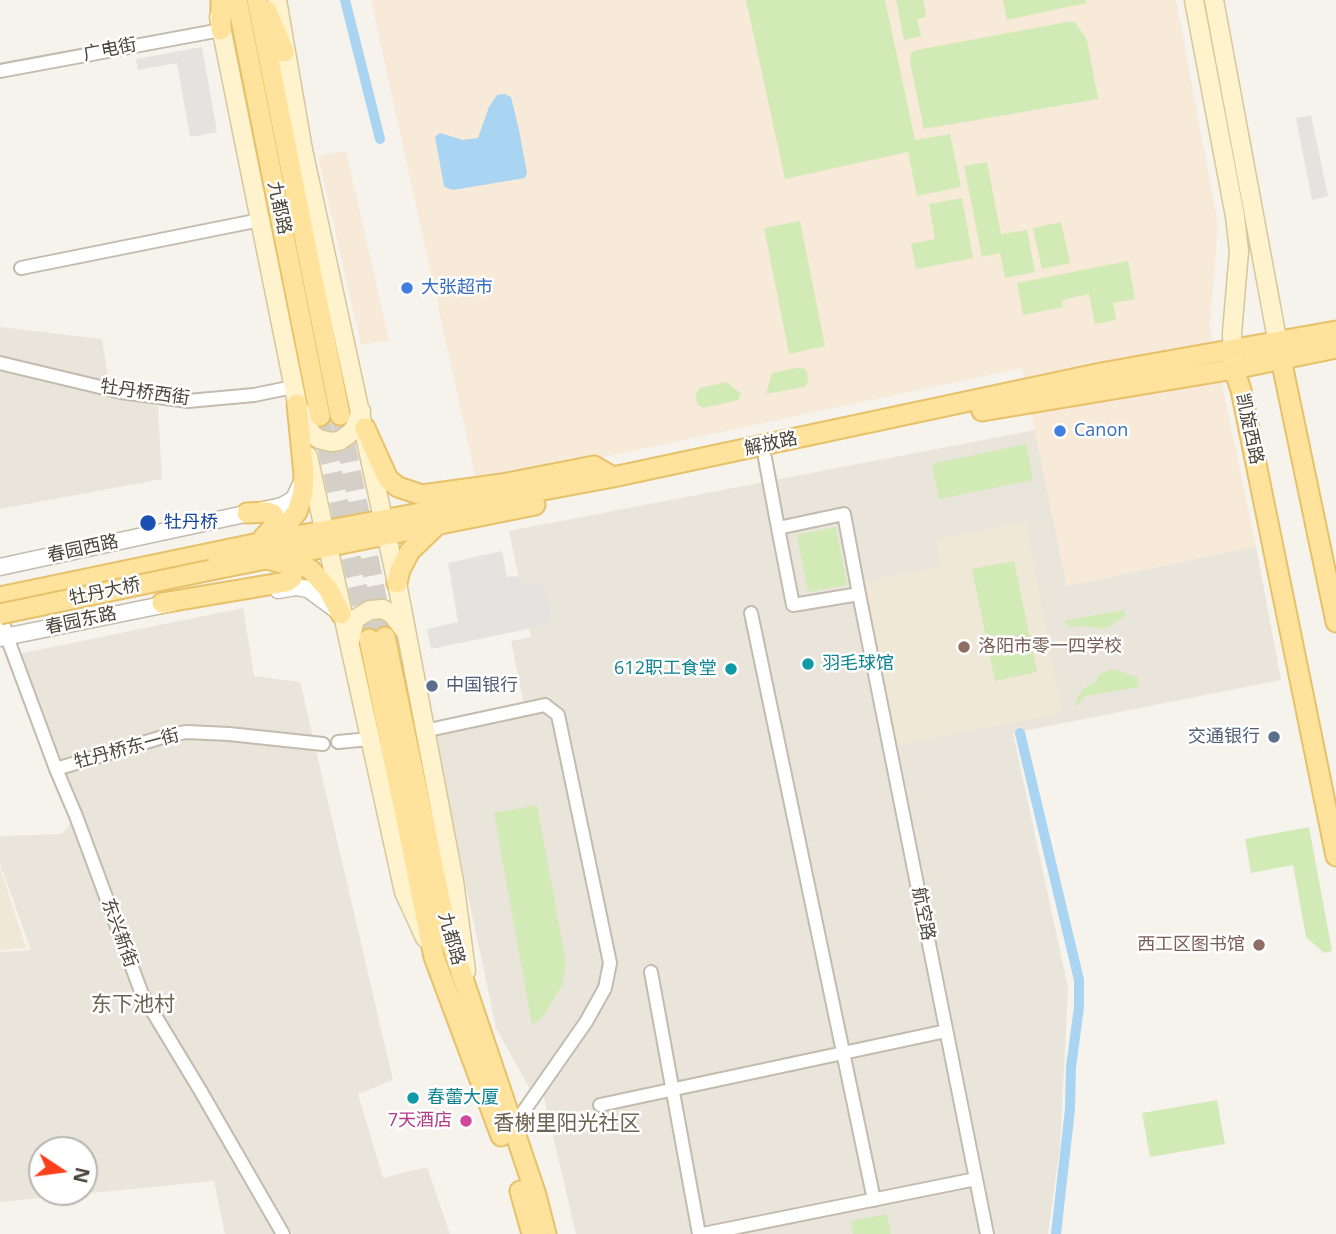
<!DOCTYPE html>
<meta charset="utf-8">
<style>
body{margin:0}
#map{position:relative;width:1336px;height:1234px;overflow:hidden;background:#f6f3ec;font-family:"Open Sans",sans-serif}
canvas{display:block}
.north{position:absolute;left:28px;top:1136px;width:70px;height:70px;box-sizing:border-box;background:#fff;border:2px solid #b7b4b0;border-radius:50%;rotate:103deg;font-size:19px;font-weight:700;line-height:28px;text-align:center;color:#4b4439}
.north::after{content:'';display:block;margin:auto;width:24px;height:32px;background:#fc3f1d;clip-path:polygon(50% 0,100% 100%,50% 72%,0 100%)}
</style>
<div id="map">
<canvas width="1336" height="1234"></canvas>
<div class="north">N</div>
</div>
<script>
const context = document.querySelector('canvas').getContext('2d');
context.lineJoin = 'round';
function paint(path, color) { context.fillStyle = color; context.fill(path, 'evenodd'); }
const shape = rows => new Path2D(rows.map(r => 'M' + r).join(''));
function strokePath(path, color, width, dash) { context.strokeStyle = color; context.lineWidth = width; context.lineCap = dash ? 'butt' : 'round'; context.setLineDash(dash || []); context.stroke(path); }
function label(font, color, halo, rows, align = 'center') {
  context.font = font + ' "Open Sans","Noto Sans SC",sans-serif'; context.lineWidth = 5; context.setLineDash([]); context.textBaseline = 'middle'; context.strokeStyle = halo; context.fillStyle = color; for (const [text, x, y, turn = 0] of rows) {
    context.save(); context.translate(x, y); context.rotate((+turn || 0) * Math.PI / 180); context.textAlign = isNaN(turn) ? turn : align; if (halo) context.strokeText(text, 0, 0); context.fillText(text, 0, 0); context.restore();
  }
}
paint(shape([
 [0,327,102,339,111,396,158,406,162,479,0,509],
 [1035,430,1067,586,1256,546,1281,680,1013,733,1068,988,1060,1147,1048,1234,576,1234,543,1093,537,1102,496,1028,433,729,525,710,511,641,531,637,509,531],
 [937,539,1062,713,865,582,942,567],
 [243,608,254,676,300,682,393,1080,358,1094,383,1178,427,1167,450,1234,293,1234,290,1229,272,1234,225,1234,214,1181,0,1202,0,952,31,950,0,864,0,836,62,834,76,816,18,654],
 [42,1150,84,1150,84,1192,42,1192]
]), '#eae5da');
paint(shape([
 [371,0,1176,0,1218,224,1210,328,1256,546,1067,586,1022,368,477,484],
 [346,151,389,340,361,345,318,156]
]), '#f7ead8');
paint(shape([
 [1026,522,1062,713,896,745,865,582,941,567,937,539],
 [0,867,26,948,0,950]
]), '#efe8d6');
paint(shape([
 [746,0,885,0,915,140,950,134,961,187,917,196,908,152,785,179],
 [896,0,923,0,926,17,917,19,921,36,904,40],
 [1003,0,1086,0,1086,3,1007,20],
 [1067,22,1075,22,1087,40,1098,99,924,129,910,62,911,53,917,50],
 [987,162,1001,234,1027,230,1035,272,1005,278,1000,253,982,257,964,166],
 [962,198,973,258,916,269,911,244,935,239,929,204],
 [800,221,825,346,789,354,764,228],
 [1061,222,1070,263,1042,269,1033,228],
 [1128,261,1135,299,1113,303,1116,320,1095,324,1089,294,1062,300,1063,307,1023,315,1017,283],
 [801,367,807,371,808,383,804,387,766,394,772,373],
 [726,382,741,394,738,400,703,408,697,404,696,393,700,388],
 [1026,444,1033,480,939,499,932,464],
 [836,527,847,585,808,592,797,535],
 [1014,561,1037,672,995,681,972,569],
 [1124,610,1125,615,1109,627,1101,629,1086,626,1070,627,1063,621],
 [1113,669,1137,677,1139,687,1085,696,1076,707,1076,700,1083,689,1096,681,1100,674],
 [537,805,566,963,562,985,543,1016,532,1025,494,813],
 [1309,827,1332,951,1324,953,1306,937,1293,865,1251,873,1245,839],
 [1217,1100,1225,1144,1150,1157,1142,1113],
 [887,1214,891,1234,853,1234,851,1221]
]), '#d2eab5');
paint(shape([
 [202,47,217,132,190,137,177,63,138,70,136,59],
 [1311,115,1328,196,1312,200,1296,118],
 [502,551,507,577,516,576,529,584,544,586,552,624,431,649,427,629,458,622,448,563]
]), '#e5e3e0');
paint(shape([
 [505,94,511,97,519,130,527,173,525,178,453,190,447,188,444,186,435,137,440,133,463,140,478,138,489,107,497,95]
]), '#a9d4f2');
strokePath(shape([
 [345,0,380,139],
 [1020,733,1079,980,1079,1007,1071,1067,1070,1109,1056,1234]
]), '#a9d4f2', 10);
strokePath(shape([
 [340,415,385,637],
 [320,416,369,639]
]), '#d4d0c8', 19, [19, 10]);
const minor = shape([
 [0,71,221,30],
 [21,268,260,220],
 [0,363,121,392,188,401,254,395,293,387],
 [765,458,778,528,793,605,859,594,844,514,778,528],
 [859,594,987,1234],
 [0,610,7,637,56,769,76,816,142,994,200,1090,283,1234],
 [751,613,874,1200],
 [424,731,545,705,558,715,610,963,605,988,586,1022,512,1128],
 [338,742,370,739],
 [56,769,166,736,186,732,229,734,323,744],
 [651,972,699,1234],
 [600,1105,946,1031],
 [703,1234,976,1179]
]);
const tertiary = shape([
 [0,567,282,506,294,499,300,486],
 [278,590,296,587,308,589,338,611],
 [0,638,172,603]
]);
const secondary = shape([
 [277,0,303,150,397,583,454,881,466,971],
 [1194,0,1235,216,1239,251,1232,333,1233,363],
 [1214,0,1280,355],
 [219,17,300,418],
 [300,410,312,434,319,439,331,442,339,441,348,435,354,429,361,411],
 [308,456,404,892,425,938],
 [350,641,355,619,370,610,383,609,393,615,405,631]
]);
const primary = shape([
 [221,0,221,30],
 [237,0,320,416],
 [257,0,340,415],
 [267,11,284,52],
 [1281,359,1336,622],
 [1234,369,1241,390,1336,856],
 [982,411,1234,369,1336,348],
 [365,428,388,479,398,487,422,495,502,484,594,466,613,477],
 [247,513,268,512,273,514,274,526,263,538],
 [265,539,282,530,297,512,303,493,304,474,297,404],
 [281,560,293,560,311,570,328,589,341,614],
 [211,570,535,505],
 [397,583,400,570,410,551,435,527],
 [0,597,254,544,613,477,1101,373,1336,331],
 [162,603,286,582,292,578,291,568,286,564,267,559],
 [385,637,446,928,536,1195,546,1234],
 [369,639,434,957,501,1136],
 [520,1191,532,1234]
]);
strokePath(minor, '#c2bbae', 16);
strokePath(tertiary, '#c2bbae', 19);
strokePath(secondary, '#d6c79b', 21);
strokePath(primary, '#e6c16a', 23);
strokePath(minor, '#fff', 12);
strokePath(tertiary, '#fff', 16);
strokePath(secondary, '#fff3cd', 18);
strokePath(primary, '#ffe39c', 19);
const primaryBridge = shape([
 [0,614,211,570]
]);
strokePath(primaryBridge, '#e6c16a', 23, []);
strokePath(primaryBridge, '#ffe39c', 19);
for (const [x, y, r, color] of [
 [407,288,7,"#3f7fe0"],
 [1060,431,7,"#3f7fe0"],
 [148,523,9,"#1a4fb4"],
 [964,647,7,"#8d6e63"],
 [808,664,7,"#0f9aa8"],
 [731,669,7,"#0f9aa8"],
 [432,686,7,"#5c6f8a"],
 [1274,737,7,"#5c6f8a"],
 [1259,945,7,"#8d6e63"],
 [413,1098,7,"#0f9aa8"],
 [466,1121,7,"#d1479c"]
]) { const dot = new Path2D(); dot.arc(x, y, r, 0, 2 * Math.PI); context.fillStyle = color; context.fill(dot); strokePath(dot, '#fff', 2.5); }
label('18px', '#4b4439', '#fff', [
 ["广电街",110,50,-11],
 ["九都路",279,208,78],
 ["牡丹桥西街",145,393,8],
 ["凯旋西路",1249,429,78],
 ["解放路",771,444,-12],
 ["春园西路",83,549,-12],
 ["牡丹大桥",105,592,-12],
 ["春园东路",81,621,-12],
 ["牡丹桥东一街",127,749,-15],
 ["航空路",923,914,79],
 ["东兴新街",119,933,70],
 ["九都路",451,939,74]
]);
label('18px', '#366cbe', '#fff', [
 ["大张超市",421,288],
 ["Canon",1074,431]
], 'left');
label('18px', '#164399', '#fff', [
 ["牡丹桥",164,523]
], 'left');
label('18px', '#785e54', '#fff', [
 ["洛阳市零一四学校",978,647],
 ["西工区图书馆",1245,945,"right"]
], 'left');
label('18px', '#0d838f', '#fff', [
 ["羽毛球馆",822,664],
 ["612职工食堂",717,669,"right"],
 ["春蕾大厦",427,1098]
], 'left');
label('18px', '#4e5e75', '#fff', [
 ["中国银行",446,686],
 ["交通银行",1260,737,"right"]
], 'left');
label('18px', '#b23c85', '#fff', [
 ["7天酒店",452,1121]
], 'right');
label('21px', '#6e6250', '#fff', [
 ["东下池村",133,1005],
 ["香榭里阳光社区",567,1124]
]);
</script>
